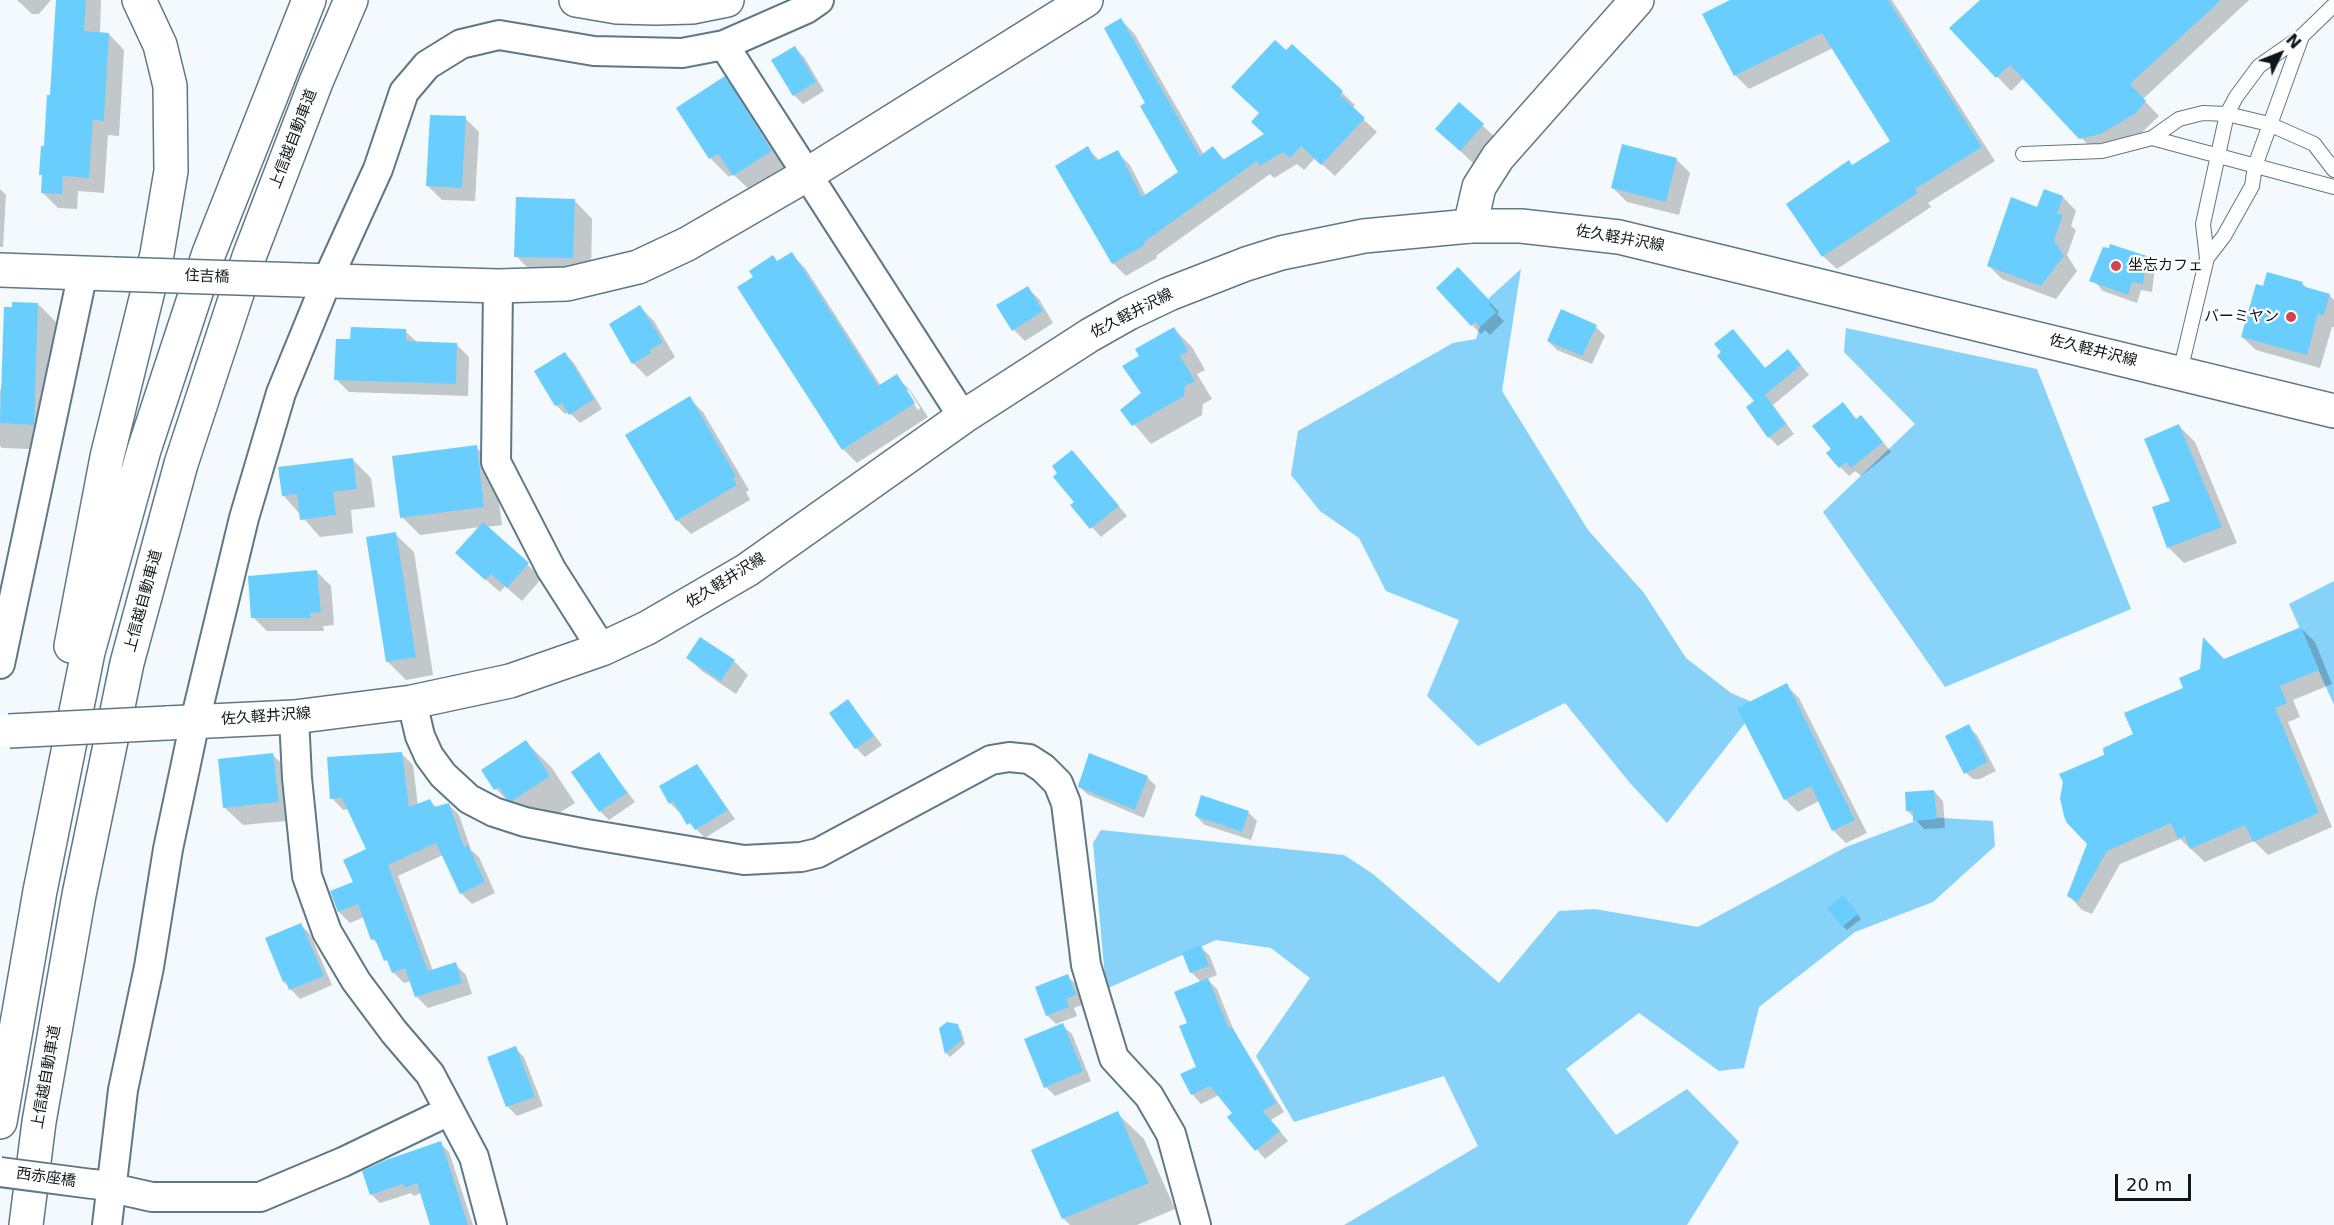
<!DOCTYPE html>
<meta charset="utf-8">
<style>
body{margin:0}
#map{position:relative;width:2334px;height:1225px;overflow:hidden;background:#f3f9fc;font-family:"DejaVu Sans",sans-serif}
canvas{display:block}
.north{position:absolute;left:2250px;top:24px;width:60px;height:60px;-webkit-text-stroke:4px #fff;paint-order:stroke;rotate:47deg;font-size:16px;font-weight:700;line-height:24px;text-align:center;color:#0d171c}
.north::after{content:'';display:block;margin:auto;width:21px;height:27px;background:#0d171c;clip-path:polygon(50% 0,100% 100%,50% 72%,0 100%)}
.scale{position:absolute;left:2115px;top:1174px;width:76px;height:27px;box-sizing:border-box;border:3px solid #0d171c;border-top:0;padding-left:8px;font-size:18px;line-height:21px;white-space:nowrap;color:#0d171c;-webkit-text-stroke:4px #fff;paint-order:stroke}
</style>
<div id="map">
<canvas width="2334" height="1225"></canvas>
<div class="north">N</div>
<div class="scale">20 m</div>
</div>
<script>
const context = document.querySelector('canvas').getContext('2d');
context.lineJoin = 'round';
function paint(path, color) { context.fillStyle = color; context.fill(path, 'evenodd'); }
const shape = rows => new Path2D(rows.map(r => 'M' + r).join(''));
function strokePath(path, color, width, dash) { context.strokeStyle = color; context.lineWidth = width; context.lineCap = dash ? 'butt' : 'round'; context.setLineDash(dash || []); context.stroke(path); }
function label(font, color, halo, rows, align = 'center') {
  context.font = font + ' "DejaVu Sans","Noto Sans JP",sans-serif'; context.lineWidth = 4.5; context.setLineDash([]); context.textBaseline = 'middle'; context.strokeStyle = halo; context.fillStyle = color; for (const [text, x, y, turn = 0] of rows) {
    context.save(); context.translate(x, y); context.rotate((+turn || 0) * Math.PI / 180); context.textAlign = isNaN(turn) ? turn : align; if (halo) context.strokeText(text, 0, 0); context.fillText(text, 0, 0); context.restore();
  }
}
paint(shape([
 [1521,269,1502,391,1588,530,1644,593,1686,658,1731,693,1759,705,1667,823,1630,783,1565,703,1478,746,1427,696,1459,620,1386,591,1359,538,1320,511,1291,475,1298,431,1453,343,1476,339,1489,298],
 [1846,328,2037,369,2131,609,1945,687,1823,512,1915,424,1844,352],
 [2334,581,2334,705,2289,604],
 [1926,817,1993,821,1995,846,1933,902,1855,932,1759,1007,1744,1068,1719,1071,1639,1013,1566,1069,1616,1135,1687,1089,1739,1142,1687,1225,1344,1225,1478,1146,1444,1076,1294,1122,1256,1056,1310,978,1271,948,1216,940,1106,989,1093,843,1101,830,1344,855,1373,874,1499,983,1559,911,1595,909,1698,927,1846,847]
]), '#86d2f9');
paint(shape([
 [17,0,51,0,39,14,32,14],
 [58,0,101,0,100,34,109,34,124,50,119,136,108,135,104,193,78,191,77,209,58,208,43,193],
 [1733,0,1892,0,1995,161,1928,203,1931,207,1837,269,1823,256,1853,167,1892,142,1833,48,1749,89,1736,76,1704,14],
 [1982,0,2249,0,2143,99,2159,116,2138,136,2095,152,2024,78,2011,91,1952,29],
 [1121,20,1134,33,1204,155,1213,148,1225,160,1266,135,1260,114,1286,52,1293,46,1355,105,1352,109,1377,132,1335,176,1315,158,1304,170,1297,164,1274,178,1270,174,1156,256,1157,258,1126,276,1113,263,1087,148,1100,161,1117,152,1130,165,1146,196,1179,172,1147,104],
 [795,48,804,57,824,91,803,104,794,95],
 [724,78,743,97,790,170,753,193,733,174,729,177,710,158,678,108],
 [1459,104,1497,139,1474,164,1437,129],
 [465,118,479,132,475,201,442,200,428,186],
 [1676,159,1690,173,1679,215,1627,202,1613,188],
 [0,189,6,195,3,247,0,247],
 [2063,197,2076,211,2071,226,2076,230,2067,255,2077,271,2056,299,2002,279,1988,265,2038,209],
 [574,200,592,219,591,276,534,274,516,256],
 [791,254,805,268,881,386,896,376,910,390,928,417,857,463,843,449,778,262],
 [905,390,909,390,920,408,918,410],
 [2146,257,2155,266,2152,292,2141,290,2137,303,2103,291,2094,281],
 [1467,278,1499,312,1497,314,1504,321,1490,335,1485,330,1481,334,1472,325],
 [2303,284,2308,289,2329,295,2334,300,2334,327,2332,327,2320,368,2256,350,2242,337,2264,288],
 [1027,288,1039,299,1053,323,1025,341,1014,330],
 [38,304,64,330,60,450,2,448,0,446,0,391],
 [640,307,654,321,675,357,647,377,633,363],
 [1596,327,1605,336,1592,364,1557,350,1548,341],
 [1174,329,1192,347,1205,370,1197,374,1212,399,1203,404,1202,415,1151,444,1122,410,1143,393,1141,357],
 [405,331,418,343,456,344,469,357,468,396,349,392,336,379,352,341],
 [1742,340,1766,369,1797,360,1809,375,1773,405,1794,434,1778,446,1769,437,1756,401],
 [565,354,574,363,602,409,580,423,569,412,565,414,556,405],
 [689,398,703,412,749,490,746,492,750,500,691,534,677,520],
 [1842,404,1857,420,1870,426,1891,452,1861,476,1855,471,1849,476,1840,467,1833,449],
 [2179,426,2195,442,2237,543,2184,563,2168,547],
 [476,447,494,465,502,525,486,527,542,578,522,601,505,586,500,592,471,567,480,527,420,535,402,517],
 [353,460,371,478,375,507,351,510,353,533,320,537,283,495],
 [1081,461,1127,516,1101,537,1072,505,1076,502],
 [395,534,414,552,433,675,406,680,387,661],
 [317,572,331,586,334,625,323,626,324,631,267,631,253,617],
 [2301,628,2315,642,2332,684,2293,700,2300,717,2288,722,2332,827,2268,855,2254,841,2205,862,2180,839,2120,864,2092,914,2082,910,2069,896,2089,843,2106,756,2135,734,2185,689,2224,661],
 [701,639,734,661,748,675,736,694,702,671,688,658],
 [1786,685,1799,698,1867,833,1846,843,1833,830,1819,801,1798,812,1785,799],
 [848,701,882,745,865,757,856,748],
 [1968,726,1977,735,1996,771,1980,779,1973,779,1963,770],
 [526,742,552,768,575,803,539,826,522,815,496,789],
 [402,754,413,765,418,806,430,801,437,808,448,804,459,815,471,850,479,857,495,893,472,904,461,893,443,855,398,876,433,971,455,964,466,975,472,994,428,1008,417,997,411,981,404,983,393,972,380,947,373,939,364,917,350,923,339,912,355,883,368,850,349,809,343,810,332,798],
 [599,754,635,802,609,820,600,811],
 [273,755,291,773,296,820,243,825,224,807],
 [1090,755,1147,777,1156,786,1144,818,1087,794,1078,785],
 [697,765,735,819,705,838,670,803],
 [1934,791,1943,801,1945,828,1924,829,1908,811],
 [1248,812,1257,821,1251,840,1205,825,1196,816],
 [1847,901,1861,919,1847,930,1843,926],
 [301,925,310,934,332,985,300,999,284,982,267,939],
 [1201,947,1210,956,1217,975,1207,979,1217,989,1234,1031,1284,1112,1271,1120,1288,1141,1265,1159,1229,1117,1234,1113,1219,1095,1201,1104,1192,1094,1198,1068,1189,1024,1201,982,1191,972],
 [1067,976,1077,985,1084,1004,1074,1008,1077,1016,1056,1024,1047,1015],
 [957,1025,961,1030,965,1044,950,1057,946,1053],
 [1062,1025,1072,1034,1091,1081,1055,1096,1046,1087],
 [515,1048,524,1057,543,1106,517,1116,508,1107,489,1057],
 [1117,1113,1144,1139,1175,1209,1137,1225,1070,1225,1063,1218],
 [440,1143,449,1152,473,1225,431,1225,421,1193,414,1196,411,1193,380,1203,371,1194]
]), '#0003');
paint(shape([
 [56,0,86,0,84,31,109,33,104,121,93,120,89,178,63,176,62,194,41,193,42,175,39,175,41,146,44,146,47,95,50,95],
 [1730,0,1888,0,1982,147,1915,189,1918,193,1822,257,1786,204,1849,160,1852,165,1890,141,1822,33,1734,76,1702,14],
 [1980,0,2221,0,2130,84,2146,101,2135,114,2100,134,2079,139,2010,65,1996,78,1949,28],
 [1121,18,1200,156,1213,146,1223,160,1264,134,1251,122,1259,113,1231,87,1275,40,1286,50,1292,44,1343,91,1340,95,1365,118,1321,165,1301,146,1290,158,1283,152,1260,166,1257,161,1144,242,1145,245,1112,264,1055,166,1088,146,1096,161,1118,150,1142,197,1178,172,1140,106,1145,103,1104,28],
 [795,46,816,82,793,96,771,60],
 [725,76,772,151,733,176,718,154,709,159,676,108],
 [1459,102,1484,124,1460,151,1435,129],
 [430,115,466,116,462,188,426,186],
 [1622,144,1677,158,1666,202,1611,188],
 [2044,189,2063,196,2057,214,2063,215,2054,240,2064,256,2041,286,1987,266,2011,197,2037,207],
 [516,197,575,199,573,258,514,257],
 [2110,244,2147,256,2143,284,2132,282,2128,295,2089,281,2103,247,2109,248],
 [792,252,878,386,897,374,915,403,842,450,737,287,753,277,749,271,773,255,777,261],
 [1458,267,1491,302,1489,304,1496,312,1480,327,1475,322,1471,326,1436,288],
 [2267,272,2303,282,2302,286,2330,294,2324,315,2318,314,2307,355,2241,337,2256,284,2263,286],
 [1028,286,1043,311,1012,331,996,305],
 [12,302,38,303,34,425,0,423,4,307,12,307],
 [640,305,663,342,650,350,651,353,632,364,609,324],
 [1561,309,1597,325,1582,356,1547,341],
 [351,327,406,329,406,341,457,343,456,384,334,380,336,339,350,339],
 [1174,327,1188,351,1180,356,1195,381,1185,386,1184,396,1132,426,1120,410,1141,393,1122,366,1139,356,1135,349],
 [1733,329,1765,368,1788,349,1801,365,1765,395,1786,424,1768,438,1746,407,1754,401,1717,356,1721,352,1714,344],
 [565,352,594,399,569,415,562,403,555,406,534,371],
 [690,396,736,476,733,478,737,485,676,521,625,435],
 [1843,402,1856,419,1861,415,1883,442,1851,468,1846,462,1839,468,1826,453,1831,449,1812,426],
 [2179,424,2222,527,2167,548,2152,507,2170,501,2144,439],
 [477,445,484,507,400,518,392,456],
 [1072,450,1119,506,1090,529,1070,505,1074,502,1053,477,1057,473,1052,466],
 [353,458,357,489,333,492,336,515,300,520,297,494,282,496,278,467],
 [483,522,529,563,507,588,491,574,485,580,455,553],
 [396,532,416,657,386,662,366,537],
 [317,570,321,612,310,613,311,618,251,618,248,576],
 [2301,627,2319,670,2280,686,2287,703,2275,708,2319,813,2253,842,2245,825,2190,849,2185,836,2178,839,2171,823,2107,851,2078,902,2067,896,2087,844,2067,823,2064,816,2060,798,2063,782,2059,774,2104,755,2103,748,2133,734,2124,713,2183,688,2179,678,2200,669,2203,637,2224,659],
 [700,637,735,660,721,681,686,658],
 [1787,683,1855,820,1832,831,1811,786,1784,800,1737,708],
 [848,699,874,736,855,749,829,713],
 [1969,724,1988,762,1964,774,1945,736],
 [526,740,550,776,512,801,507,799,499,787,494,790,481,770],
 [402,752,409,807,430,799,434,807,449,803,464,847,468,845,485,882,460,894,436,843,388,865,428,971,456,962,462,983,415,997,405,968,392,973,387,960,384,961,375,939,371,940,358,904,338,912,330,891,353,882,343,860,366,849,342,798,330,799,327,757],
 [599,752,627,793,599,812,571,772],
 [273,753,279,802,223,808,218,759],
 [1089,753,1148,776,1135,810,1078,787],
 [697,764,728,810,695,830,690,823,687,825,673,801,669,804,659,786],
 [1934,790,1937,819,1913,821,1913,811,1906,811,1905,792],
 [1201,795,1249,811,1242,832,1195,816],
 [1843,895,1858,914,1842,927,1827,908],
 [301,923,324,976,289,990,286,981,283,982,265,938],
 [1201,945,1209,966,1190,973,1182,953],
 [1068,974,1076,995,1066,999,1069,1007,1046,1016,1035,987],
 [1208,978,1229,1029,1232,1027,1276,1103,1263,1111,1280,1131,1255,1151,1227,1117,1232,1113,1210,1086,1191,1095,1180,1074,1196,1067,1179,1026,1187,1023,1174,992],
 [947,1022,958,1024,962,1040,945,1054,939,1028],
 [1063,1023,1083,1071,1044,1088,1024,1039],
 [516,1046,535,1097,506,1107,487,1057],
 [1118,1111,1149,1183,1062,1219,1031,1150],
 [441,1141,468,1225,430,1225,417,1183,404,1188,403,1184,370,1195,362,1171,386,1160]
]), '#69cefe');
const lane = shape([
 [2152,138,2334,187],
 [2023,154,2102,151,2152,138,2179,119,2203,113,2227,114,2269,124,2314,144,2334,170],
 [2207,258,2224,236,2252,186,2255,166,2302,36],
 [2180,372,2207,258,2203,224,2227,114,2236,97,2259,66,2302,36,2334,5]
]);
const street = shape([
 [724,45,963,417],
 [498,286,496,462,551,569,602,649],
 [0,664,83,272],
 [412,702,420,736,429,756,443,775,469,799,494,812,525,822,587,834,744,860,801,857,818,853,991,760,1009,757,1029,759,1043,768,1058,783,1066,803,1086,965,1114,1058,1149,1096,1171,1134,1196,1225],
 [294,717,297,778,307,876,327,932,356,981,394,1032,430,1074,474,1157,492,1225],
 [94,1184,152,1197,260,1197,343,1162,449,1111],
 [107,1225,123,1090,149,967,168,849,195,721,244,518,281,393,326,283,378,169,404,92,427,65,461,44,499,35,594,51,682,53,724,45,806,9,819,0]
]);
const secondary = shape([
 [1470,226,1479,187,1498,157,1637,0],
 [0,270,113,274],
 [301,280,498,286,567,284,638,267,687,244,808,174,1086,0]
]);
const primary = shape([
 [167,723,294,717,412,702,510,681,602,649,647,628,747,570,963,417,1090,335,1129,313,1169,294,1246,264,1281,253,1364,236,1470,226,1521,226,1619,237,2334,411]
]);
const highway = shape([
 [576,0,617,7,656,8,692,7,727,0],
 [71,646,107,457,157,254,171,171,170,86,160,45,139,0],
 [0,1122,40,891,88,652,144,450,209,253,309,0],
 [26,1225,39,1122,79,895,127,663,181,464,249,257,316,82,351,0]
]);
strokePath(lane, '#5e7886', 16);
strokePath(street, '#5e7886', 32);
strokePath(secondary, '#5e7886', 36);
strokePath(primary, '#5e7886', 36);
strokePath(highway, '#5e7886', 36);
strokePath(lane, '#fff', 14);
strokePath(street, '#fff', 28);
strokePath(secondary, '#fff', 33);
strokePath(primary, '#fff', 33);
strokePath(highway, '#fff', 33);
const streetBridge = shape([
 [0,1172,92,1184]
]);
const secondaryBridge = shape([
 [113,274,301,280]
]);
const primaryBridge = shape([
 [9,731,167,723]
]);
strokePath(streetBridge, '#5e7886', 32, []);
strokePath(secondaryBridge, '#5e7886', 36, []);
strokePath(primaryBridge, '#5e7886', 36, []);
strokePath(streetBridge, '#fff', 28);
strokePath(secondaryBridge, '#fff', 33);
strokePath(primaryBridge, '#fff', 33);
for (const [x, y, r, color] of [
 [2116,266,6,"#d5444d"],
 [2291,317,6,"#d5444d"]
]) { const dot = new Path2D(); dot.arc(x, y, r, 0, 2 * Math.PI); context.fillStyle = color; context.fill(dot); strokePath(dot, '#fff', 2); }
label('15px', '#0d171c', '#fff', [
 ["上信越自動車道",294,139,-69],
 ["佐久軽井沢線",1620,239,10],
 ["住吉橋",207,277,2],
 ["佐久軽井沢線",1132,314,-27],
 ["佐久軽井沢線",2093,351,14],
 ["佐久軽井沢線",726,581,-32],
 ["上信越自動車道",144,601,-75],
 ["佐久軽井沢線",266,717,-4],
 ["上信越自動車道",47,1077,-80],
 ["西赤座橋",46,1178,8]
]);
label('15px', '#0d171c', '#fff', [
 ["坐忘カフェ",2128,266],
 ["バーミヤン",2279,317,"right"]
], 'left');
</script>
